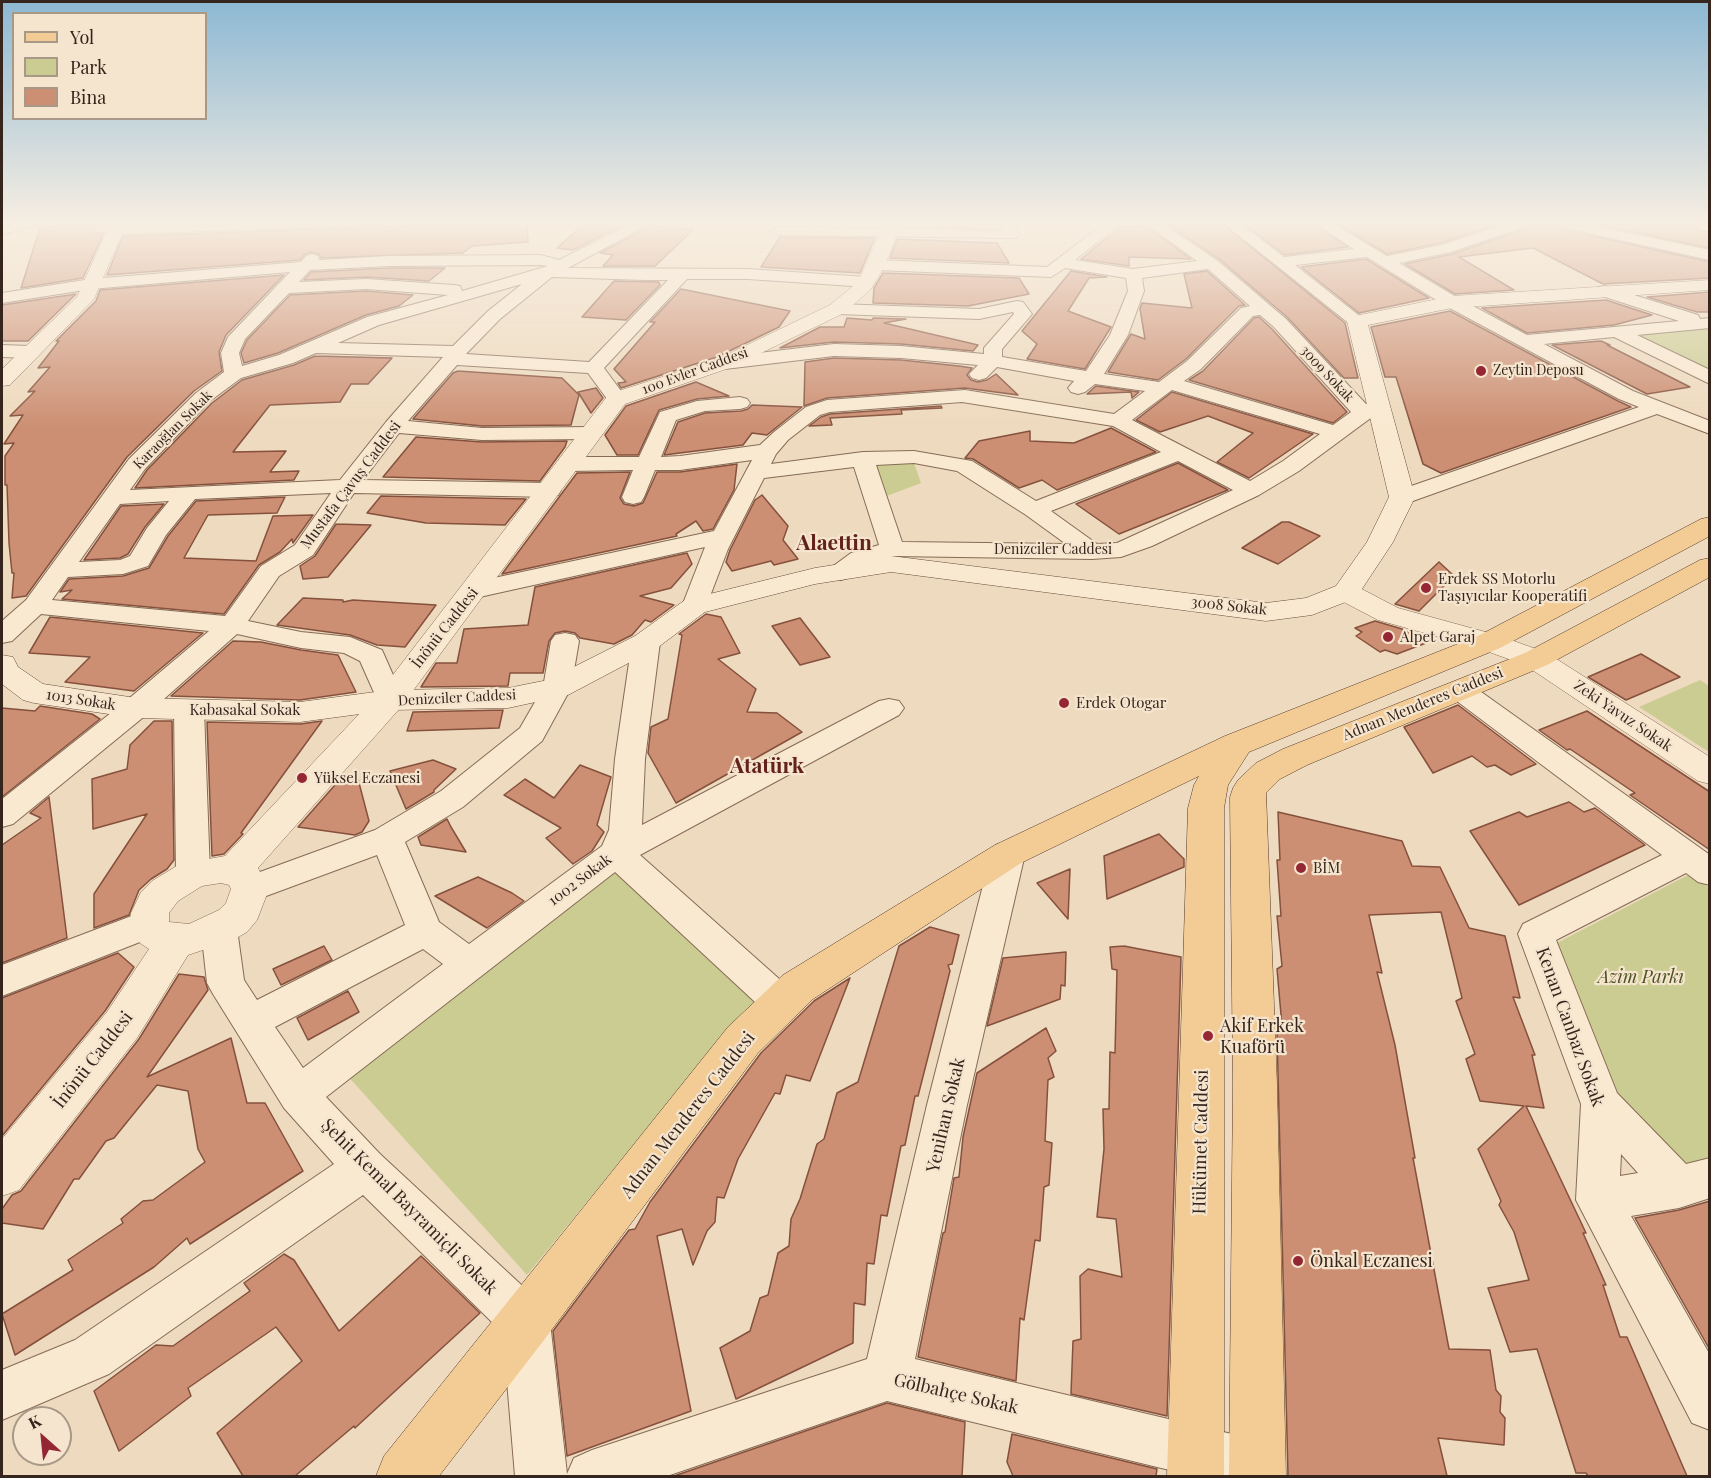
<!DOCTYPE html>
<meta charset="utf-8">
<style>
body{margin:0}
#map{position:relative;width:1711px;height:1478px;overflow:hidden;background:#eedabe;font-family:"Playfair Display",serif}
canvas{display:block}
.frame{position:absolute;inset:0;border:3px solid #35251c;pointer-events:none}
.legend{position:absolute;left:12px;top:12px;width:195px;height:108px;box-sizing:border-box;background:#f5e5ce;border:2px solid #a89887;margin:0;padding:8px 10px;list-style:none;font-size:18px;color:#35251c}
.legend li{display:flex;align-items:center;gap:12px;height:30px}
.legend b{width:30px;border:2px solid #a89887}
.north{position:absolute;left:12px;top:1406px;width:60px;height:60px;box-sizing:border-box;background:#f5e5ce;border:2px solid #a89887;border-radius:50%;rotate:333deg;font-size:16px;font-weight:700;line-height:24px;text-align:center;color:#35251c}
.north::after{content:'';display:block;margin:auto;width:21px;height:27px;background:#952734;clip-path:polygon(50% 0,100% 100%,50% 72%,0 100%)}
</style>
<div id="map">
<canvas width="1711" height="1478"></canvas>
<div class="frame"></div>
<ul class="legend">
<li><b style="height:8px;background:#f2cb95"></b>Yol</li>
<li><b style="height:16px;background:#cbcc92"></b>Park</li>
<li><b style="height:16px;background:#cc8f73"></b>Bina</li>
</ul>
<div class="north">K</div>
</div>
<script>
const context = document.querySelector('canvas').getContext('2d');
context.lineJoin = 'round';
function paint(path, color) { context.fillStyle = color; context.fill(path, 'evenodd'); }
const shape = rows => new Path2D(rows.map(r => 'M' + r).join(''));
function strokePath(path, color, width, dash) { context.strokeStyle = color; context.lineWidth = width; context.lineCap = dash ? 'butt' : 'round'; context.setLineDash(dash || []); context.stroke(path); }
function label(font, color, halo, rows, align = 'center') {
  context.font = font + ' "Playfair Display",serif'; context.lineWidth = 4.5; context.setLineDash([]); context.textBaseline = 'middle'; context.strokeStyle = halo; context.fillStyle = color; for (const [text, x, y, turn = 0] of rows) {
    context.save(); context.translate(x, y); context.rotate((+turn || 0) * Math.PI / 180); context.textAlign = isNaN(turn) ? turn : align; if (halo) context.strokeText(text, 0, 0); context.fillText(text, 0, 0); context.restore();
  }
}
paint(shape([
 [1705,327,1709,329,1709,376,1630,335],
 [914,463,921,483,884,497,876,466],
 [1700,680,1709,686,1709,752,1639,707],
 [616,870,754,1002,715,1045,527,1275,345,1073],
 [1692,873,1709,888,1709,1159,1678,1170,1611,1097,1557,943]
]), '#cbcc92');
const building = shape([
 [68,222,97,222,93,233,104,233,83,278,21,288,40,228,68,225,68,222],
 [527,222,528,242,472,246,463,253,321,258,319,254,311,252,304,255,300,260,107,275,123,236,358,228,365,225,380,224,378,227,527,222],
 [586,222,612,222,627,223,573,250,557,248,586,222],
 [1220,222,1345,323,1358,378,1344,378,1287,317,1219,259,1168,225,1220,222],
 [1241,222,1311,222,1348,247,1285,255,1241,222],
 [1334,222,1505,222,1441,243,1387,254,1334,222],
 [1533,222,1548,222,1557,228,1710,262,1710,278,1603,284,1533,248,1459,257,1514,290,1455,294,1405,264,1452,254,1530,227,1533,222],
 [1586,222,1702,222,1696,229,1710,232,1710,248,1586,222],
 [651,226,693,230,655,266,603,266,613,255,600,253,651,226],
 [1146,226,1191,259,1129,257,1129,266,1081,259,1120,227,1146,226],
 [780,237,875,238,860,273,761,267,780,237],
 [897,239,997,243,1009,263,890,258,897,239],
 [1366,259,1429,298,1359,313,1301,267,1366,259],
 [389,268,445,268,429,281,366,277,304,280,311,272,389,268],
 [1071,271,1107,277,1089,278,1068,311,1111,327,1085,369,1027,359,1037,344,1022,331,1071,271],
 [1207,271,1245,305,1239,306,1186,359,1158,380,1108,372,1131,334,1145,339,1140,309,1142,303,1192,308,1184,274,1207,271],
 [883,273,1019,278,1029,294,968,306,873,303,874,288,883,273],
 [284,275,226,335,219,352,222,371,194,391,127,457,26,596,12,598,14,573,12,573,9,543,7,485,5,485,5,456,14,443,4,444,23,415,10,416,35,391,28,392,50,367,38,368,59,341,56,341,96,301,100,290,284,275],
 [614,281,659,282,660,285,626,320,582,317,614,281],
 [681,289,790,311,779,327,717,357,621,388,618,383,626,382,614,369,655,322,650,322,681,289],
 [366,291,413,295,399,306,366,315,278,353,244,363,241,353,247,340,290,295,366,291],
 [1710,292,1710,312,1697,312,1647,297,1710,292],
 [76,294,28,341,2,341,2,305,76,294],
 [1606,300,1652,315,1614,325,1527,333,1482,308,1606,300],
 [1450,311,1618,401,1631,407,1441,473,1423,464,1396,377,1385,377,1371,327,1450,311],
 [1259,317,1272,329,1347,412,1333,423,1189,380,1203,371,1254,318,1259,317],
 [847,318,872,320,873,318,906,319,884,323,978,345,973,351,901,344,834,342,780,348,820,327,844,327,847,318],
 [1601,341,1610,345,1607,345,1690,387,1647,394,1552,345,1601,341],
 [315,356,392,358,368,384,351,384,340,402,270,405,233,452,286,451,270,472,299,471,294,480,135,488,147,470,212,403,242,380,294,365,315,356],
 [834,358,901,360,959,366,972,368,967,375,971,380,978,382,987,380,996,374,1018,395,965,388,827,398,804,406,805,362,834,358],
 [458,371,562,378,579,395,571,425,482,426,413,419,453,373,458,371],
 [696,382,729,396,697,399,659,410,638,455,617,455,605,435,626,406,696,382],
 [1096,386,1139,392,1132,398,1131,392,1087,394,1096,386],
 [596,388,603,398,591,413,578,392,596,388],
 [1172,392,1313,434,1249,478,1217,462,1253,433,1208,416,1160,432,1136,420,1172,392],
 [752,405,802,407,767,435,752,433,743,445,664,455,678,422,705,413,741,411,748,409,752,405],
 [941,406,942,408,901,410,902,414,830,418,832,425,809,426,821,417,830,414,941,406],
 [1111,428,1156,452,1057,490,1042,480,1019,488,973,459,965,458,979,441,1030,431,1030,441,1074,443,1111,428],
 [416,437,482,442,567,441,565,447,540,481,383,477,416,437],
 [1178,463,1228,490,1119,534,1076,504,1178,463],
 [737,464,734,490,713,529,703,531,696,521,676,534,677,536,502,574,577,473,630,472,620,498,624,504,634,506,643,503,657,472,680,472,737,464],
 [762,495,788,526,783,540,798,559,774,565,771,561,732,571,726,562,730,550,755,500,762,495],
 [381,496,526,499,505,525,426,523,367,513,381,496],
 [285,497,277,513,208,515,184,558,256,561,273,516,313,515,293,543,292,539,280,552,259,565,224,614,62,599,72,590,60,592,69,579,123,576,149,568,168,536,196,501,285,497],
 [164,504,145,527,128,554,120,558,84,560,121,506,164,504],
 [1282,522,1289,522,1320,536,1278,564,1242,548,1282,522],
 [336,524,371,525,328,577,303,579,300,566,315,556,336,524],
 [687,553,692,564,671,588,640,596,674,605,651,622,645,620,632,635,614,644,580,638,575,633,565,631,555,633,549,641,543,673,510,673,508,686,421,687,436,663,457,663,464,629,528,625,535,587,687,553],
 [1439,562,1454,576,1419,611,1395,604,1439,562],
 [303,598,343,600,343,602,353,600,436,605,405,647,377,645,350,635,277,625,303,598],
 [706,614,721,617,740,653,718,659,756,689,747,712,777,713,802,732,676,803,648,753,651,727,668,719,682,635,679,634,706,614],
 [50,617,203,633,134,691,65,682,90,657,29,653,50,617],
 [800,618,830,657,800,665,772,626,800,618],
 [1375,621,1402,629,1426,643,1397,654,1385,650,1380,652,1356,636,1362,632,1355,628,1375,621],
 [233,641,261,642,301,650,338,655,356,692,300,700,171,696,233,641],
 [1641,654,1680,677,1626,700,1588,677,1641,654],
 [1458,705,1536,764,1511,775,1495,765,1487,767,1472,756,1433,773,1404,727,1458,705],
 [40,706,92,714,100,719,2,797,2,708,35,711,40,706],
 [503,710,499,728,407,731,413,712,503,710],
 [1587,711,1710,792,1710,850,1630,795,1635,793,1570,749,1567,750,1539,730,1587,711],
 [154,721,172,721,174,860,167,869,151,879,139,890,129,915,94,928,94,894,147,814,93,829,92,779,127,769,130,745,154,721],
 [322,721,241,833,243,834,224,854,212,856,207,722,300,724,322,721],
 [433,760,456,769,434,790,434,792,406,809,390,771,433,760],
 [580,765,611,777,597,825,604,832,592,851,573,864,546,838,561,828,504,795,525,779,554,798,580,765],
 [358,779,369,821,362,832,355,835,298,827,335,785,358,779],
 [49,797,67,938,2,963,2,845,41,818,30,813,49,797],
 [1569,802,1584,812,1595,808,1645,845,1519,905,1470,831,1519,812,1527,817,1569,802],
 [1278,812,1402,841,1412,866,1440,867,1469,928,1505,936,1520,998,1513,997,1535,1055,1532,1055,1544,1108,1526,1106,1586,1233,1583,1233,1606,1285,1603,1285,1620,1337,1627,1337,1687,1476,1588,1476,1586,1473,1576,1473,1537,1349,1510,1352,1488,1288,1529,1280,1514,1232,1499,1205,1501,1201,1478,1149,1524,1106,1480,1101,1466,1059,1475,1054,1456,1001,1462,998,1441,912,1369,915,1382,973,1377,972,1395,1045,1415,1158,1413,1158,1449,1349,1490,1350,1496,1390,1501,1396,1500,1412,1505,1418,1504,1445,1438,1438,1447,1476,1288,1476,1277,1032,1282,1026,1277,969,1282,966,1277,916,1281,916,1277,860,1280,860,1278,812],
 [447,819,451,827,466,852,421,845,418,837,447,819],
 [1159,834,1184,859,1184,867,1107,899,1104,856,1159,834],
 [1070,869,1068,919,1037,883,1070,869],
 [478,877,512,893,524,901,487,928,435,896,478,877],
 [930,927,959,935,952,964,948,965,950,971,918,1096,915,1096,905,1145,901,1146,887,1216,881,1215,874,1264,867,1263,865,1305,854,1303,853,1343,736,1399,720,1348,750,1331,760,1298,768,1295,778,1253,789,1246,791,1219,800,1199,817,1144,824,1139,837,1093,858,1082,899,946,930,927],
 [324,946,332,960,281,985,273,969,324,946],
 [1124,946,1181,957,1167,1416,1071,1394,1073,1341,1081,1339,1080,1276,1088,1269,1122,1277,1116,1219,1097,1217,1104,1149,1103,1109,1109,1109,1110,1052,1115,1053,1117,970,1112,969,1110,947,1124,946],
 [1066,952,1065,986,1061,985,1060,999,987,1026,1003,958,1066,952],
 [118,953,134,967,105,1011,2,1136,2,998,118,953],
 [179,974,204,977,208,990,147,1077,231,1038,247,1103,265,1103,303,1171,190,1244,187,1238,154,1267,15,1355,2,1314,73,1270,68,1260,123,1223,121,1219,143,1201,153,1200,205,1162,198,1149,188,1091,157,1085,114,1138,106,1141,79,1179,74,1179,43,1229,2,1223,2,1209,12,1195,21,1191,139,1039,179,974],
 [850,978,810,1081,786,1075,780,1094,775,1093,738,1159,724,1198,717,1197,715,1222,707,1231,693,1265,682,1229,657,1236,691,1411,567,1456,553,1331,629,1230,635,1229,650,1202,761,1053,814,1001,850,978],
 [348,991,359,1012,308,1040,297,1018,348,991],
 [1046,1028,1056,1051,1048,1058,1054,1077,1048,1080,1045,1141,1052,1143,1049,1185,1044,1187,1040,1241,1035,1240,1024,1320,1020,1318,1016,1381,918,1357,943,1233,945,1232,954,1178,959,1177,963,1137,977,1073,1046,1028],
 [1710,1201,1710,1350,1635,1218,1679,1210,1710,1201],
 [284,1254,294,1260,339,1331,421,1256,480,1313,355,1428,354,1426,295,1476,243,1476,217,1433,302,1361,276,1327,188,1388,191,1396,119,1451,94,1391,156,1345,173,1346,250,1291,244,1283,284,1254],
 [887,1403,965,1422,962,1476,674,1476,887,1403],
 [1012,1434,1157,1469,1156,1476,1013,1476,1007,1462,1012,1434]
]);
paint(building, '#cc8f73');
strokePath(building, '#85513d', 1.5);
const minor = shape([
 [18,222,42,222,40,225,2,234,2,226,18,222],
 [233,222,365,222,358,226,116,234,109,230,116,226,233,222],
 [635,222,653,222,568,268,748,269,867,277,875,282,867,287,748,279,687,279,604,368,627,399,624,403,617,405,610,403,588,373,457,365,408,421,482,428,592,427,599,429,602,433,599,437,592,439,482,440,399,433,363,480,550,483,558,485,561,490,558,495,550,497,354,493,313,555,279,576,248,621,301,632,350,637,382,650,404,700,400,706,390,709,380,706,360,661,344,653,301,648,237,634,146,715,13,824,2,827,2,799,126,701,209,631,41,614,12,641,2,643,2,621,26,600,129,459,196,393,224,372,221,353,228,337,290,272,91,289,2,303,2,293,91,279,301,262,306,256,312,254,318,256,319,260,389,256,541,255,559,260,635,222],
 [541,265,548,266,462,291,460,286,454,285,366,279,299,282,310,270,389,266,541,265],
 [552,277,646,280,668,280,589,362,466,354,500,319,552,277],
 [522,284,488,311,453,346,338,343,379,325,522,284],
 [366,289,448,295,367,317,279,355,242,366,239,353,245,339,289,293,366,289],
 [316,353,443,357,386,422,340,480,130,490,145,469,210,401,241,378,293,363,316,353],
 [331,493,295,545,261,566,225,616,52,600,68,577,123,574,148,566,166,535,195,499,331,493],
 [169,501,147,528,130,556,120,560,79,562,120,504,169,501],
 [1001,222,1015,222,1019,235,1016,238,777,235,770,231,777,227,1002,230,1001,222],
 [1106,222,1122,222,1075,260,1133,269,1197,261,1144,222,1160,222,1218,261,1286,319,1366,404,1377,400,1384,402,1387,406,1299,471,1259,495,1152,546,1121,557,1092,559,893,556,869,563,850,577,841,580,832,577,828,572,832,567,851,553,879,545,854,467,764,478,728,549,704,612,695,614,686,612,682,606,705,547,475,598,466,595,462,590,466,585,475,582,714,531,752,460,680,470,655,470,644,497,641,502,633,504,625,502,622,497,633,470,569,471,561,469,558,464,561,459,569,457,639,457,660,412,697,401,740,397,747,399,750,403,747,407,740,409,705,411,676,420,661,457,680,456,760,445,774,432,806,407,827,400,965,390,1114,414,1145,391,1095,384,1085,392,1078,394,1071,392,1068,388,1074,381,997,367,986,378,979,380,972,378,969,374,978,365,901,358,834,356,725,369,718,367,716,363,718,359,725,357,834,344,901,346,984,354,984,348,1014,314,1013,312,979,319,837,314,831,313,828,309,831,305,837,304,979,309,1017,301,1023,302,1032,314,1002,349,1002,357,1086,371,1110,335,1128,291,1126,278,1065,268,1051,277,876,270,868,265,876,260,1047,267,1106,222],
 [1208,269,1250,306,1241,308,1187,361,1159,382,1104,374,1128,335,1144,291,1142,278,1208,269],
 [1260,315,1274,327,1351,412,1333,425,1184,381,1201,369,1253,316,1260,315],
 [1172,390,1320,434,1283,461,1250,481,1132,420,1172,390],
 [962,402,1113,426,1161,452,1036,501,972,461,914,451,863,452,771,464,776,454,788,440,820,415,830,412,962,402],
 [1178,461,1233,490,1117,543,1097,544,1051,511,1178,461],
 [914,463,957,471,1026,515,1066,544,902,542,876,465,914,463],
 [1222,222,1238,222,1284,257,1354,249,1313,222,1330,222,1387,256,1442,245,1511,222,1531,222,1529,225,1451,252,1399,263,1458,298,1527,335,1679,321,1599,295,1597,291,1599,287,1605,286,1698,315,1700,319,1710,318,1710,328,1637,335,1710,370,1710,384,1614,337,1544,344,1633,391,1710,421,1710,434,1657,414,1410,502,1402,504,1394,502,1391,497,1394,492,1639,407,1619,399,1446,306,1367,257,1295,265,1366,321,1363,325,1351,325,1222,222],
 [1550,222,1576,222,1710,250,1710,260,1557,226,1550,222],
 [2,345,29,346,36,348,38,352,36,356,29,358,2,357,2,345],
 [565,633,575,635,579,641,571,688,542,741,463,807,405,842,439,922,469,944,602,846,609,830,615,759,632,642,636,636,646,634,656,636,660,642,645,759,642,825,879,701,889,699,899,701,904,708,899,715,640,855,795,993,801,1004,795,1015,782,1020,769,1015,615,872,326,1097,380,1154,543,1305,550,1322,567,1474,574,1458,592,1450,867,1359,927,1105,991,854,996,845,1008,842,1020,845,1025,854,967,1105,915,1359,1257,1440,1275,1448,1283,1466,1278,1476,1194,1476,887,1401,667,1476,515,1476,503,1333,363,1195,109,1374,2,1420,2,1370,75,1340,334,1164,284,1108,213,994,207,983,201,929,206,919,219,915,232,919,237,929,244,980,257,1000,405,925,377,855,250,902,238,898,233,889,238,880,375,830,441,791,520,728,543,688,551,641,555,635,565,633],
 [423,949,443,964,303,1068,275,1027,423,949],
 [1460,681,1470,684,1710,855,1710,885,1698,882,1686,873,1556,940,1617,1093,1686,1164,1710,1158,1710,1198,1679,1208,1631,1216,1710,1355,1710,1430,1692,1423,1576,1200,1581,1104,1518,934,1523,924,1662,855,1450,696,1446,690,1450,684,1460,681],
 [1621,1154,1638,1173,1620,1176,1621,1154],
 [189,701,199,703,204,710,210,874,205,883,193,887,181,883,176,874,174,710,179,703,189,701],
 [150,909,163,913,168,923,163,933,2,996,2,965,150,909]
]);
const tertiary = shape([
 [885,222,901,222,885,265,871,289,844,313,732,367,625,404,401,707,258,868,269,889,257,920,247,932,233,940,188,955,137,1038,19,1190,2,1196,2,1139,107,1012,149,949,140,943,130,923,131,913,141,892,152,881,180,864,225,856,379,693,609,394,718,359,830,305,858,282,885,222],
 [221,883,229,885,231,889,226,903,219,910,189,924,169,922,169,913,178,901,202,886,221,883],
 [1346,584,1356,586,1398,608,1500,636,1547,653,1710,757,1710,784,1698,781,1525,665,1478,648,1378,620,1336,598,1332,592,1336,586,1346,584]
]);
const secondary = shape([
 [111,222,127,222,94,299,10,385,2,386,2,369,77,297,111,222],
 [1710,280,1710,290,1452,308,1368,325,1415,497,1393,542,1356,598,1312,615,1266,621,891,572,815,584,705,612,657,648,568,695,508,708,390,710,300,722,136,718,34,703,23,700,2,684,2,655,13,657,18,667,43,684,136,698,300,702,390,690,508,688,548,680,635,636,685,600,815,568,891,556,1266,603,1306,598,1336,586,1367,542,1389,497,1347,321,1350,317,1452,296,1710,280]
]);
const primary = shape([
 [1710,517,1710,536,1500,648,1249,752,1228,785,1224,808,1224,1476,1167,1476,1188,808,1194,785,1199,776,1021,863,813,999,758,1053,544,1340,439,1476,376,1476,384,1456,728,1027,783,975,995,845,1225,736,1478,636,1701,519,1710,517],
 [1710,558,1710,577,1547,665,1307,765,1280,779,1266,793,1277,1085,1286,1476,1229,1476,1233,1085,1230,797,1233,788,1238,780,1256,763,1283,749,1525,653,1700,560,1710,558]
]);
strokePath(minor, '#866b57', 2);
strokePath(tertiary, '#866b57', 1);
strokePath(secondary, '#684c3a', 1);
strokePath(primary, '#533a2c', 1);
paint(minor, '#f9e9d1');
paint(tertiary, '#f9e9d1');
paint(secondary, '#f9e9d1');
paint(primary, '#f2cb95');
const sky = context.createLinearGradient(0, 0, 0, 429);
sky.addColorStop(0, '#8cb8d3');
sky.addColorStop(0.52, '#f7eee2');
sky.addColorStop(1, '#f7eee200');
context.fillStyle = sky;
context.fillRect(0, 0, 1711, 429);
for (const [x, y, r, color] of [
 [1481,371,6,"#952734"],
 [1426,588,6,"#952734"],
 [1388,637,6,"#952734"],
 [1064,703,6,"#952734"],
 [302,778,6,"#952734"],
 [1301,868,6,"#952734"],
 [1208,1036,6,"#952734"],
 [1298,1261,6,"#952734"]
]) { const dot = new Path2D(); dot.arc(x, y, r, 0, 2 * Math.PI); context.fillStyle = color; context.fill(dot); strokePath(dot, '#f5e5ce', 2); }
label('14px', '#35251c', '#f5e5ce', [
 ["100 Evler Caddesi",695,371,-20],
 ["3009 Sokak",1327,374,47],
 ["Karaoğlan Sokak",173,430,-45],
 ["Denizciler Caddesi",1053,550],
 ["Denizciler Caddesi",457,698,-3]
]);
label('14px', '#35251c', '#f5e5ce', [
 ["Zeytin Deposu",1493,371]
], 'left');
label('15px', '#35251c', '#f5e5ce', [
 ["Mustafa Çavuş Caddesi",351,485,-53],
 ["3008 Sokak",1229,606,6],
 ["İnönü Caddesi",445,628,-52],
 ["1013 Sokak",81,700,9],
 ["Adnan Menderes Caddesi",1423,704,-22],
 ["Kabasakal Sokak",245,710],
 ["Zeki Yavuz Sokak",1623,716,34],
 ["1002 Sokak",580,880,-37]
]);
label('15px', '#35251c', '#f5e5ce', [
 ["Erdek SS Motorlu",1438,579],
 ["Taşıyıcılar Kooperatifi",1438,596],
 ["Alpet Garaj",1400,637],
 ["Erdek Otogar",1076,703],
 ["Yüksel Eczanesi",314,778],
 ["BİM",1313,868]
], 'left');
label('italic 18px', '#4b5222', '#f5e5ce', [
 ["Azim Parkı",1641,977]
]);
label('18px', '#35251c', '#f5e5ce', [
 ["Akif Erkek",1220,1026],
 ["Kuaförü",1220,1047],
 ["Önkal Eczanesi",1310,1261]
], 'left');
label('18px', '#35251c', '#f5e5ce', [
 ["Kenan Canbaz Sokak",1570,1027,70],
 ["İnönü Caddesi",93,1060,-52],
 ["Adnan Menderes Caddesi",688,1115,-52],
 ["Yenihan Sokak",946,1115,-77],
 ["Hükümet Caddesi",1201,1142,-89],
 ["Şehit Kemal Bayramiçli Sokak",409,1207,45],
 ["Gölbahçe Sokak",956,1394,13]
]);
label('bold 21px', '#62221b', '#f5e5ce', [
 ["Alaettin",834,543],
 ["Atatürk",767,766]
]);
</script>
